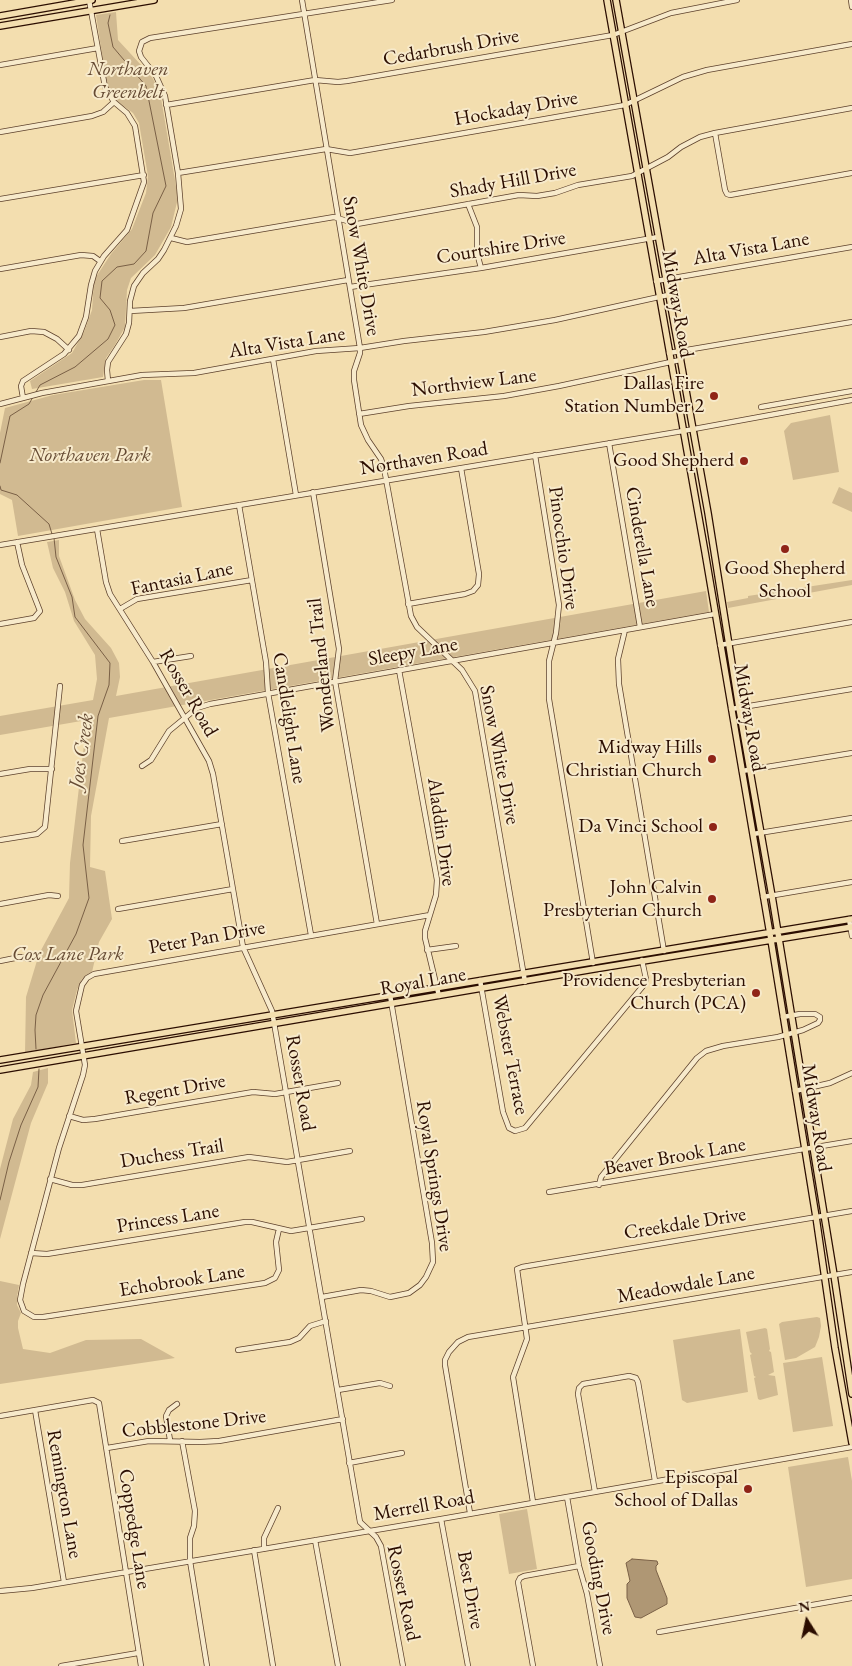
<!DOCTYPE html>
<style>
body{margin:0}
#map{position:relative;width:852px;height:1666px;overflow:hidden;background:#f3deaf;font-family:"EB Garamond",serif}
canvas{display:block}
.north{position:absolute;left:782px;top:1596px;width:50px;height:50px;-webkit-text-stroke:4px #f7eacb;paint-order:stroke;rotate:350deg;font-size:14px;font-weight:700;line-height:20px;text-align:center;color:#2b0d00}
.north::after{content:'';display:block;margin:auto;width:18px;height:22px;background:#2b0d00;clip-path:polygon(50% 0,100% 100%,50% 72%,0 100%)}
</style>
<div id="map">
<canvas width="852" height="1666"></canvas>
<div class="north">N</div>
</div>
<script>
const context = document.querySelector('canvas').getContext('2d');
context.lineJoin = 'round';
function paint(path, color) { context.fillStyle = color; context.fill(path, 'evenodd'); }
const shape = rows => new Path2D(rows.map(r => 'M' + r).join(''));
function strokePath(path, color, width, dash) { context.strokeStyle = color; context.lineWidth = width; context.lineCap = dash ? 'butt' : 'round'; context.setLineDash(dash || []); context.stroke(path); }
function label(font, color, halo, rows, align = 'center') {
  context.font = font + ' "EB Garamond",serif'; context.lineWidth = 4; context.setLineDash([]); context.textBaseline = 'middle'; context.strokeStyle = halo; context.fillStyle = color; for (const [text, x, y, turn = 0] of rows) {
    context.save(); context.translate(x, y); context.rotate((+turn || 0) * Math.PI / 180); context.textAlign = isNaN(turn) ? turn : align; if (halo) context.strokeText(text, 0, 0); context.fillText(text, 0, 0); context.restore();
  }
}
paint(shape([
 [116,12,118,40,152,77,160,92,178,198,171,227,155,255,131,278,127,290,125,327,115,345,106,358,103,377,32,389,30,381,72,353,84,332,92,310,94,280,111,254,132,229,146,193,148,176,139,123,133,113,114,99,107,87,96,15],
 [144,380,161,380,182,507,18,536,12,500,0,494,0,433,5,408,53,395],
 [830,415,839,472,793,480,784,431,791,423],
 [839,487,852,493,852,512,832,503],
 [59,540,59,556,75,600,85,619,111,648,119,663,120,677,116,696,706,591,709,612,109,718,91,816,90,867,105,871,112,919,99,942,92,972,82,979,77,990,72,1010,76,1043,25,1053,26,997,39,954,69,898,70,863,87,720,0,735,0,716,93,700,97,679,95,655,74,621,65,592,53,568,47,542],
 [852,580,852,585,728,608,727,602,748,598,748,596],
 [48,1068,48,1083,31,1123,0,1239,0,1169,13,1119,31,1085,33,1072],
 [0,1281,19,1285,17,1297,17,1305,21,1313,18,1321,18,1328,23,1349,50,1353,86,1340,141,1339,175,1358,0,1384],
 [817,1317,820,1318,821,1326,819,1337,815,1347,796,1358,785,1360,779,1324,782,1322],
 [765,1328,767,1329,770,1349,769,1351,771,1352,774,1372,768,1375,775,1376,778,1395,760,1400,758,1399,754,1378,756,1377,754,1376,750,1355,752,1354,750,1352,746,1332],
 [740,1329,748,1392,687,1403,682,1400,673,1340],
 [822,1357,833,1426,793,1432,783,1363],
 [848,1457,852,1481,852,1579,806,1587,788,1467],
 [527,1509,537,1569,509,1574,499,1514]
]), '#d1ba91');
const water = shape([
 [632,1559,657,1561,658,1564,656,1566,656,1570,667,1598,667,1604,641,1618,635,1617,627,1598,627,1584,630,1581,626,1563,632,1559]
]);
paint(water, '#af9774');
strokePath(water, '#7a6046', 1);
strokePath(shape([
 [36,392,40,385,75,367,108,339,115,325,110,310,100,298,102,281,117,267,134,264,146,251,153,213,166,186,146,86,113,47,108,23,110,15],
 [0,463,10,416,29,404,33,397],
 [0,486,1,490,17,495,49,524,52,534],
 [36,1049,35,1030,36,1015,43,995,76,934,89,898,83,845,98,716,109,685,110,663,75,617,72,597,56,557,54,538],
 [0,1200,9,1162,21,1125,38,1087,39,1069]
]), '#7a6046', 1);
const minor = shape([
 [302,0,360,348,360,353,354,371,354,380,361,425,368,440,381,459,384,468,411,616,417,627,462,670,475,691,525,982],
 [851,0,852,7],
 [0,65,98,48],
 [166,105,315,80,338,82,347,81,613,35,671,13,737,0],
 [0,132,92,116,103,112,114,102],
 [715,133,725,190,727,194,730,195,852,173],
 [178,173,326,149,350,153,356,152,625,105,683,77,707,70,852,44],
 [0,199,144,175],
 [468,204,477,227,477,253,481,268],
 [171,238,187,242,334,217,357,224,519,195,537,196,555,193,578,185,632,176,668,157,681,147,700,137,715,133,852,108],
 [0,269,81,255,93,256,100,261],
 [656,281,852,247],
 [350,287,481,268,658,237],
 [130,311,184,308,348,280],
 [0,337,31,331,44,332,57,339,69,350],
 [669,353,852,322],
 [273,359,296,495],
 [108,381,107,370,108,362,126,334,129,323,130,301,134,286,143,273,158,259,164,250,176,226,181,209,178,173,165,96,156,76,141,57,139,51,142,42,150,38,392,0],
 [23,398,21,386,23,381,64,354,79,336,86,317,91,285,95,271,104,256,127,230,144,182,135,126,127,113,114,102,105,87,89,0],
 [0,404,42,393,142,375,194,373,316,351,360,348,404,341,484,332,555,320,668,295],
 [761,407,852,391],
 [359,414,409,406,504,396,559,386,680,360],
 [609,443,640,627],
 [535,455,559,605,556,633,549,661,549,699,593,963],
 [313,492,339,649,335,681,377,924],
 [239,505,266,662,268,693,311,935],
 [97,529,106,582,110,594,153,662,209,761,213,774,243,947,272,1011,360,1522,376,1537,381,1546,403,1666],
 [0,545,683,431,852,400],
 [408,604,465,594,473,591,478,585,479,574,461,468],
 [120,609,137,599,252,580],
 [0,624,34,618,40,611,22,565,17,542],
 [625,630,618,659,619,684,664,951],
 [720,645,852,622],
 [153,662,191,656],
 [399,670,437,880,436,895,425,931,425,938,439,996],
 [731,709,852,689],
 [142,766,151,760,169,731,197,708,210,704,715,614],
 [742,771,852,753],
 [0,774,30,769,52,769],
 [753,834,852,818],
 [0,840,37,834,45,827,60,686],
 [122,841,222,824],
 [763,897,852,882],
 [0,904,49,895,58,896],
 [118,909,233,889],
 [849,919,852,936],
 [427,950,456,946],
 [0,961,20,957,30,959],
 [480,980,503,1112,509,1128,515,1131,525,1128,643,986,646,979,642,960],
 [795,1091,830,1083,852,1073],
 [69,1116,83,1120,95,1119,253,1092,275,1094,338,1083],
 [50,1179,72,1185,82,1185,249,1157,287,1162,350,1151],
 [599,1185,601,1177,697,1058,706,1051,723,1046,778,1037,803,1030,818,1023,820,1020,820,1017,815,1014,800,1014,783,1017],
 [549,1192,852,1141],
 [279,1229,276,1242,279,1270,275,1278,265,1283,43,1317,34,1317,24,1311,20,1300,23,1284,59,1148,83,1075,85,1065,76,1011,82,985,87,978,94,974,430,915],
 [31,1253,47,1254,245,1222,252,1222,291,1231,362,1219],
 [322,1297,361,1290,371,1291,390,1297,409,1293,420,1285,426,1277,433,1262,432,1243,390,995],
 [238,1350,290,1342,299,1338,310,1326,326,1321],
 [338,1390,380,1383,390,1386],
 [35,1410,64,1582],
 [0,1416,93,1400,99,1403,141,1666],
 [170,1440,166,1416,169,1410,177,1404],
 [182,1441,195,1511,194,1526,190,1538,190,1561,207,1666],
 [107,1448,149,1441,200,1442,219,1441,343,1419],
 [349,1463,402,1453],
 [595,1492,578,1394,579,1388,583,1384,629,1376,636,1378,638,1382,655,1481],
 [567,1497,579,1566,587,1594,600,1666],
 [533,1502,513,1377,527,1339,517,1269,522,1267,852,1211],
 [470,1513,445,1365,445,1360,449,1352,458,1342,468,1337,852,1272],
 [441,1519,468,1666],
 [315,1540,338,1666],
 [264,1549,264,1538,278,1508],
 [254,1550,273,1666],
 [0,1591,32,1588,441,1519,852,1447],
 [659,1632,852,1598],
 [61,1666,138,1653],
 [533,1666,518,1582,520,1578,524,1576,579,1566]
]);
const major = shape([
 [607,0,705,552,771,940,816,1217,835,1348,852,1443],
 [616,0,708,513,739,708,772,896,834,1275,852,1394],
 [0,16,92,0],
 [0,26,154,0],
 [0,1060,852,919],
 [0,1070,594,969,852,927]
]);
strokePath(minor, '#5d412c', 6);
strokePath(major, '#2b0d00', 8);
strokePath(minor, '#f7eacb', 4.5);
strokePath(major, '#f3deaf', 5.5);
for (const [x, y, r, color] of [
 [714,396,5,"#8f2418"],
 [744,461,5,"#8f2418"],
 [785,549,5,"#8f2418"],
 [712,759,5,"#8f2418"],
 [713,827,5,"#8f2418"],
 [712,899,5,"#8f2418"],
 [756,993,5,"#8f2418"],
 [748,1489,5,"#8f2418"]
]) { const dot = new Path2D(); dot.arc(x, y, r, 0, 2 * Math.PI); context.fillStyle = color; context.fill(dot); strokePath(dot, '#f7eacb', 2); }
label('20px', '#2b0d00', '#f7eacb', [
 ["Cedarbrush Drive",451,48,-10],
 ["Hockaday Drive",516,109,-10],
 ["Shady Hill Drive",513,181,-10],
 ["Courtshire Drive",501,248,-9],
 ["Alta Vista Lane",751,249,-10],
 ["Snow White Drive",361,266,80],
 ["Midway Road",677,304,80],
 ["Alta Vista Lane",287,343,-9],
 ["Northview Lane",474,383,-7],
 ["Northaven Road",424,459,-9],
 ["Cinderella Lane",642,547,80],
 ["Pinocchio Drive",563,548,82],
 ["Fantasia Lane",182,579,-12],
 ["Sleepy Lane",413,652,-10],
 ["Wonderland Trail",322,665,-96],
 ["Rosser Road",188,693,60],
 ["Candlelight Lane",289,718,81],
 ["Midway Road",749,718,80],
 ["Snow White Drive",499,755,79],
 ["Aladdin Drive",441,832,82],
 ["Peter Pan Drive",207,938,-10],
 ["Royal Lane",423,982,-10],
 ["Webster Terrace",510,1055,79],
 ["Rosser Road",300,1083,80],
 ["Regent Drive",175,1090,-10],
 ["Midway Road",816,1118,81],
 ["Duchess Trail",172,1154,-9],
 ["Beaver Brook Lane",675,1157,-10],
 ["Royal Springs Drive",434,1176,81],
 ["Princess Lane",168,1219,-9],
 ["Creekdale Drive",685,1224,-9],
 ["Echobrook Lane",182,1281,-9],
 ["Meadowdale Lane",686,1285,-10],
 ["Cobblestone Drive",194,1424,-6],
 ["Remington Lane",64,1494,80],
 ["Merrell Road",424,1506,-10],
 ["Coppedge Lane",134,1529,81],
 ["Gooding Drive",598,1578,79],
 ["Best Drive",470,1590,80],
 ["Rosser Road",403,1593,78]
]);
label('italic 20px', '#654a33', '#f7eacb', [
 ["Northaven",128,70],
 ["Greenbelt",128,93],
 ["Northaven Park",90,456],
 ["Cox Lane Park",68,955]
]);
label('20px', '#2b0d00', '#f7eacb', [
 ["Dallas Fire",704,384],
 ["Station Number 2",704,407],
 ["Good Shepherd",734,461],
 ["Good Shepherd",785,569,"center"],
 ["School",785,592,"center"],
 ["Midway Hills",702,748],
 ["Christian Church",702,771],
 ["Da Vinci School",703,827],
 ["John Calvin",702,888],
 ["Presbyterian Church",702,911],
 ["Providence Presbyterian",746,981],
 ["Church (PCA)",746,1004],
 ["Episcopal",738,1478],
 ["School of Dallas",738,1501]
], 'right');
label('italic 21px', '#664b34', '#f7eacb', [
 ["Joes Creek",82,751,-82]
]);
</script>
